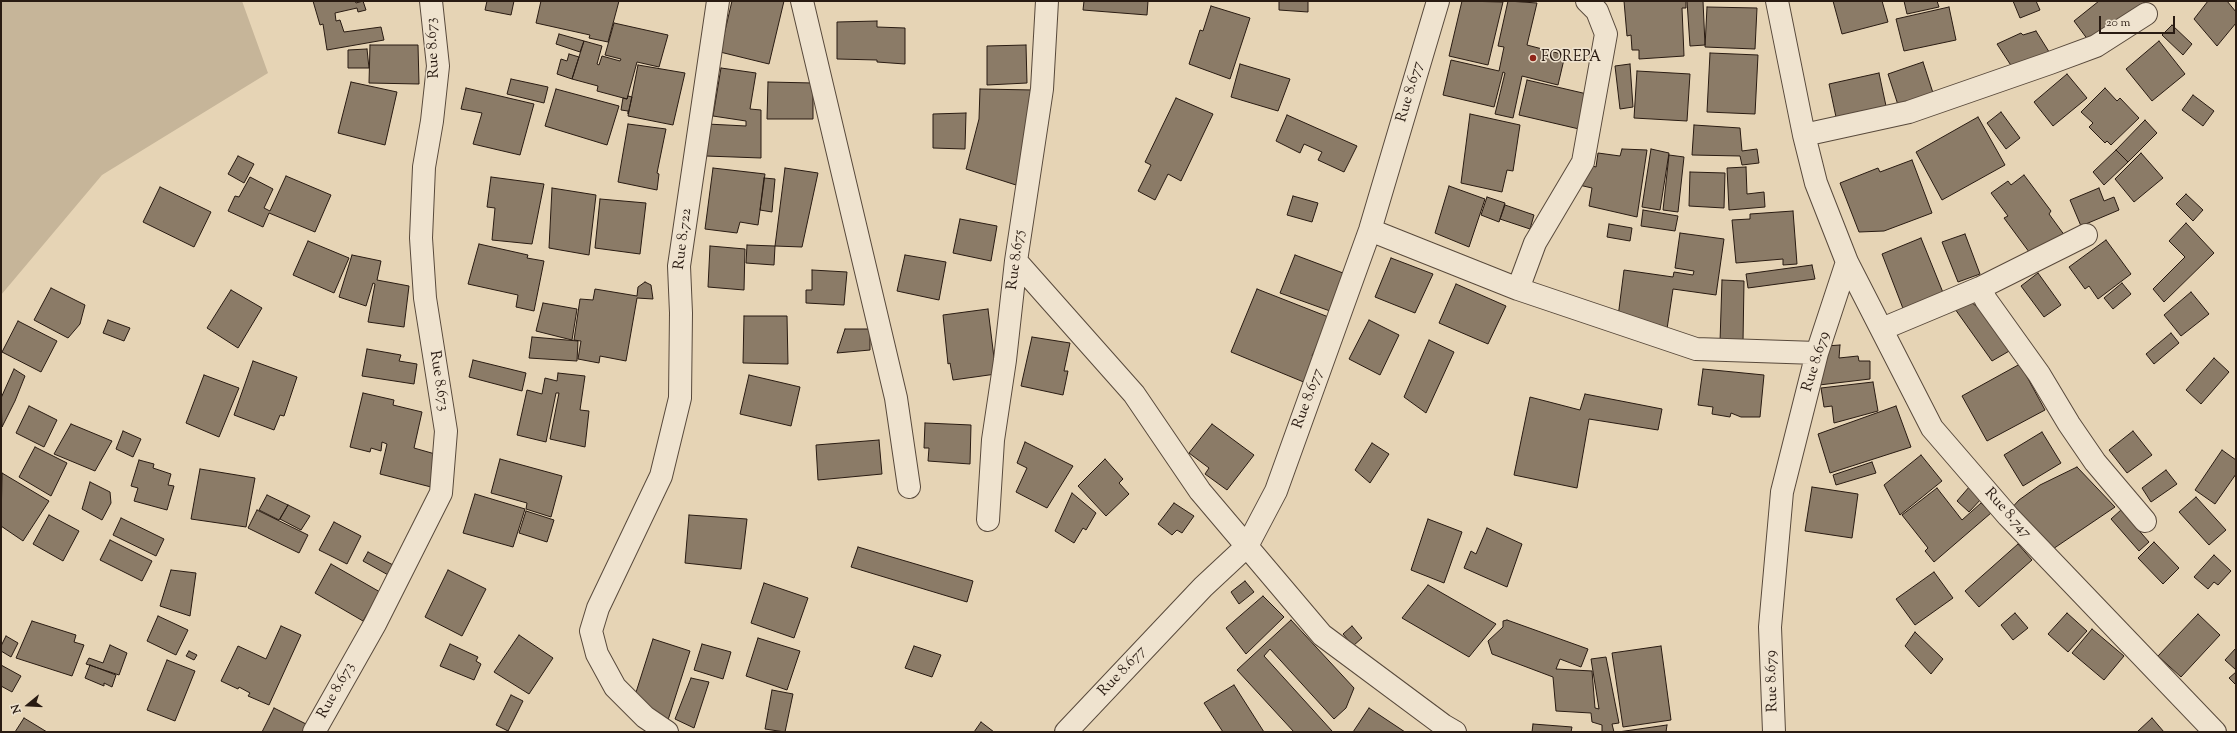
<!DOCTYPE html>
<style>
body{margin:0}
#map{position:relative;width:2237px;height:733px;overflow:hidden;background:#e6d4b5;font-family:"Sorts Mill Goudy",serif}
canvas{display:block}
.frame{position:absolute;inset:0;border:2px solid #291b12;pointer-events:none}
.north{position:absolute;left:8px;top:685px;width:40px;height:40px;-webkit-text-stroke:3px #efe3cf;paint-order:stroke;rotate:252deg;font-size:11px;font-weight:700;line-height:16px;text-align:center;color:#291b12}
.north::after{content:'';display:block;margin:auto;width:14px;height:18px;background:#291b12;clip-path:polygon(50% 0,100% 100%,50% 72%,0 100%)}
.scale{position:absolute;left:2099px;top:16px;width:76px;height:18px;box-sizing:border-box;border:2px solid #291b12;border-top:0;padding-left:5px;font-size:12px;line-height:14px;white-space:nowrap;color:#291b12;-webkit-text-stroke:3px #efe3cf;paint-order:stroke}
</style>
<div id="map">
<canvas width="2237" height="733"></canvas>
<div class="frame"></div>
<div class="north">N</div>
<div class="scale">20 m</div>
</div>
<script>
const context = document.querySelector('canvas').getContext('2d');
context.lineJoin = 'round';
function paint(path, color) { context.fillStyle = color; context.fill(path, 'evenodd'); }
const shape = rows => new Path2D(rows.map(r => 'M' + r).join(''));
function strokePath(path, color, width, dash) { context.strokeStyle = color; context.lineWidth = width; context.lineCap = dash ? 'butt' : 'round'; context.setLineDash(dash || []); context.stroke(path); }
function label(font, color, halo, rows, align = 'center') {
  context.font = font + ' "Sorts Mill Goudy",serif'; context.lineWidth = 3; context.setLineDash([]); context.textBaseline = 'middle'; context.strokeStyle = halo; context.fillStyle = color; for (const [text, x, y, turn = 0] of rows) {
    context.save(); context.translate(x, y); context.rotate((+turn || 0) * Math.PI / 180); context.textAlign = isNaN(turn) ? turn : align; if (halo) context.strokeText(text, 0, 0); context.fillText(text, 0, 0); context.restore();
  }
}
paint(shape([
 [1,1,242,1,268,73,102,175,1,295]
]), '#c6b599');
const building = shape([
 [313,1,355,1,356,3,363,1,366,10,358,12,357,8,335,13,336,21,340,20,344,32,381,27,384,40,327,50,323,24,320,25,313,1],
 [487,1,514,1,511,15,485,10,487,1],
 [541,1,619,1,608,42,589,38,590,35,536,23,541,1],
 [732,1,784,1,769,64,720,52,732,1],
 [1084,1,1148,1,1147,15,1083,10,1084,1],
 [1279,1,1308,1,1308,12,1279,10,1279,1],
 [1462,1,1503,2,1488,65,1449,56,1462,1],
 [1508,1,1537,3,1527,45,1565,55,1558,85,1522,76,1513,118,1495,114,1505,73,1503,72,1494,107,1443,95,1451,60,1499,71,1504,47,1498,46,1508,1],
 [1624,1,1686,1,1686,8,1682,8,1684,56,1639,59,1639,50,1632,50,1631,35,1627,36,1624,1],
 [1687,1,1703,1,1705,45,1690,46,1687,1],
 [1833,1,1882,1,1888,22,1842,34,1833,1],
 [1904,1,1937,1,1939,7,1907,14,1904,1],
 [2013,1,2036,1,2040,10,2020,18,2013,1],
 [2099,1,2146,1,2091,44,2074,21,2099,1],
 [2208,1,2227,1,2236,12,2236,23,2217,46,2194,19,2208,1],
 [1211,6,1250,18,1230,79,1189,64,1200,30,1203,31,1211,6],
 [1707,7,1757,8,1755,49,1705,47,1707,7],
 [1949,7,1956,40,1904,51,1896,19,1949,7],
 [877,21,877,27,905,28,905,64,877,62,877,60,837,59,837,22,877,21],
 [614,23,668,35,659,67,637,62,627,99,597,91,598,86,572,79,584,41,602,46,597,64,599,65,602,56,620,61,621,59,605,55,614,23],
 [2172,25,2192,44,2183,55,2162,35,2172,25],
 [2036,31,2051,55,2014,70,1997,44,2021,33,2023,35,2036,31],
 [559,34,584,41,580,52,556,44,559,34],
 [2159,41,2185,74,2152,101,2126,69,2159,41],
 [370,45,418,45,419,84,369,83,370,45],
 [1026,45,1027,83,987,85,987,46,1026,45],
 [367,49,369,68,348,68,348,50,367,49],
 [1710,53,1758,55,1755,114,1707,112,1710,53],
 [569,54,579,57,572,79,557,74,561,59,567,61,569,54],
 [1923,62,1934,96,1899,108,1888,74,1923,62],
 [1240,64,1290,79,1278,111,1231,97,1240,64],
 [1630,64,1633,107,1620,109,1615,66,1630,64],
 [638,65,685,73,673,125,628,116,638,65],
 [721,68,756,73,750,109,761,110,761,158,706,156,707,124,746,126,746,121,713,116,721,68],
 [1637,71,1690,74,1687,121,1634,118,1637,71],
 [1879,73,1886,106,1836,117,1829,84,1879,73],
 [2067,74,2087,98,2053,126,2034,102,2067,74],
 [511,79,548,87,544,103,507,94,511,79],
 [1527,80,1587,94,1579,129,1519,115,1527,80],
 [351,82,397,92,385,145,338,133,351,82],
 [768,82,813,83,813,119,767,119,768,82],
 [466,88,534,104,520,155,473,144,482,113,461,109,466,88],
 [2105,88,2117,101,2120,98,2139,118,2111,145,2107,141,2105,143,2089,127,2093,123,2081,112,2105,88],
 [556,89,619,106,607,145,545,126,556,89],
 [980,89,1034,90,1029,130,1016,185,966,169,979,119,980,89],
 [2193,95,2214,111,2203,126,2182,110,2193,95],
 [628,96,632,97,628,114,628,111,621,110,623,98,627,99,628,96],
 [1176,98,1213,114,1181,181,1168,174,1155,200,1138,191,1151,165,1145,162,1176,98],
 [2001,112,2020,138,2006,149,1987,123,2001,112],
 [966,113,965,149,933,148,933,114,966,113],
 [1470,114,1520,125,1513,171,1507,170,1502,192,1461,183,1470,114],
 [1287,115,1357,146,1344,172,1318,160,1322,152,1304,144,1300,153,1276,141,1287,115],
 [1978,117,2005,165,1942,200,1916,152,1978,117],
 [2145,120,2157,133,2128,162,2116,150,2145,120],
 [628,124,666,129,657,173,659,174,657,190,618,182,628,124],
 [1694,125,1740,128,1742,151,1757,149,1759,163,1742,165,1740,156,1692,155,1694,125],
 [1622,149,1647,150,1637,217,1589,206,1592,188,1579,185,1589,165,1596,167,1598,153,1620,156,1622,149],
 [1651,149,1669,153,1660,210,1642,207,1651,149],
 [2116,150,2128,162,2104,185,2093,172,2116,150],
 [2141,153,2163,178,2134,202,2115,179,2141,153],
 [1669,155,1684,157,1678,212,1663,210,1669,155],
 [238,156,254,164,244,183,228,174,238,156],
 [1912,160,1932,213,1884,231,1859,232,1840,183,1878,168,1880,172,1912,160],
 [1746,167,1747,194,1764,192,1765,207,1729,210,1727,168,1746,167],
 [713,168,765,174,758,225,740,222,737,233,705,229,713,168],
 [785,168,818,173,802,247,775,246,785,168],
 [1690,172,1725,173,1724,208,1689,206,1690,172],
 [2024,175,2051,211,2049,214,2065,236,2035,260,2004,218,2008,216,1991,193,2008,181,2011,185,2024,175],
 [286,176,331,195,315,232,269,213,263,227,228,211,235,196,239,197,250,177,273,189,264,208,270,211,286,176],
 [491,177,544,184,532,244,492,240,495,208,487,207,491,177],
 [764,178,775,179,772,212,760,210,764,178],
 [1449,186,1485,199,1469,247,1435,233,1449,186],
 [160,187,211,212,194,247,143,222,160,187],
 [552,188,596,195,589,255,549,248,552,188],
 [2099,188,2104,201,2114,197,2119,210,2081,226,2070,200,2099,188],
 [2186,194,2203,210,2193,221,2176,204,2186,194],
 [1293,196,1318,203,1312,222,1287,215,1293,196],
 [1487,197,1505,203,1499,222,1481,215,1487,197],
 [600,199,646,203,640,254,595,248,600,199],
 [1505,205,1534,215,1530,229,1500,219,1505,205],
 [1643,210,1678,216,1675,231,1641,226,1643,210],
 [1793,211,1797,264,1783,265,1783,259,1736,263,1732,220,1750,219,1750,214,1793,211],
 [960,219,997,226,991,261,953,253,960,219],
 [2186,223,2214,253,2164,302,2153,289,2185,257,2169,241,2186,223],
 [1609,224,1632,228,1630,241,1607,237,1609,224],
 [1680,233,1724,239,1716,295,1673,289,1667,329,1618,317,1624,270,1673,277,1674,272,1693,275,1694,271,1675,268,1680,233],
 [1965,234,1980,274,1958,282,1942,242,1965,234],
 [1921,238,1944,295,1904,311,1882,254,1921,238],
 [2106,240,2131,274,2098,299,2089,286,2085,289,2069,267,2106,240],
 [308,241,349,258,334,293,293,275,308,241],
 [479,244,528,255,527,258,544,261,534,311,516,307,518,295,468,284,479,244],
 [747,245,775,246,774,265,746,263,747,245],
 [710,246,745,249,744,290,708,287,710,246],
 [352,255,381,261,377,280,409,286,404,327,368,322,375,284,373,283,366,306,339,297,352,255],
 [905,255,946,262,939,300,897,291,905,255],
 [1295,255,1343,273,1330,311,1280,293,1295,255],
 [1391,258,1433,274,1415,313,1375,297,1391,258],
 [1812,265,1815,279,1748,288,1746,274,1812,265],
 [812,270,847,272,844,305,806,303,806,290,812,290,812,270],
 [2038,273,2061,305,2044,317,2021,286,2038,273],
 [1722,280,1744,281,1743,342,1720,342,1722,280],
 [645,282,651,285,653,299,637,298,626,361,600,356,599,363,578,359,581,341,574,340,580,299,593,300,595,289,637,296,638,287,645,282],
 [2122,283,2131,294,2113,309,2104,298,2122,283],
 [1456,284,1506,306,1488,344,1439,323,1456,284],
 [51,288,85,305,80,324,68,338,34,320,51,288],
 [1257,289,1331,318,1312,356,1315,358,1306,383,1231,352,1257,289],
 [231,290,262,308,238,348,207,328,231,290],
 [2191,292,2209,314,2181,336,2164,315,2191,292],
 [1971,302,1981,310,2011,350,1992,361,1955,309,1971,302],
 [543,303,577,309,572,340,536,331,543,303],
 [988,309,996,374,953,380,950,363,948,364,943,315,988,309],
 [744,316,787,316,788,364,743,363,744,316],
 [108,320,130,328,124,341,103,333,108,320],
 [1369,320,1399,335,1380,375,1349,359,1369,320],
 [18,321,57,341,41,372,2,352,18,321],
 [845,329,870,329,870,350,837,353,845,329],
 [2171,333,2179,343,2154,364,2146,354,2171,333],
 [532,337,578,341,577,361,529,358,532,337],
 [1032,337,1070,343,1064,371,1068,371,1063,395,1021,386,1032,337],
 [1429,340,1454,352,1426,413,1404,397,1429,340],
 [1840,345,1839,358,1858,356,1859,361,1870,361,1870,379,1819,385,1826,346,1840,345],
 [367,349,401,355,399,361,417,364,414,384,362,376,367,349],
 [2214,358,2229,372,2201,404,2186,390,2214,358],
 [473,360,526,373,522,391,469,377,473,360],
 [253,361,297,377,284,416,280,415,274,430,234,415,253,361],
 [2020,364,2045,410,1987,441,1962,396,2020,364],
 [14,369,25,376,15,401,2,427,1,398,14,369],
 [1703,369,1764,375,1760,417,1741,417,1731,413,1730,417,1712,414,1713,407,1698,405,1703,369],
 [558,373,585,376,580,410,589,411,585,447,550,439,559,393,556,393,546,442,517,435,527,390,542,394,545,378,557,381,558,373],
 [204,375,239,388,219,437,186,423,204,375],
 [749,375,800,387,791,426,740,414,749,375],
 [1873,382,1878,411,1834,423,1832,406,1824,407,1821,388,1873,382],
 [363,393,394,400,393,405,422,412,414,448,442,456,435,488,380,474,387,444,382,442,381,451,371,448,370,452,350,447,363,393],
 [1585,394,1662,409,1658,430,1589,419,1577,488,1514,475,1530,397,1580,410,1585,394],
 [29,406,57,420,44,447,16,433,29,406],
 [1896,406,1911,447,1830,473,1818,434,1896,406],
 [925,423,971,425,970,464,928,461,929,448,924,448,925,423],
 [71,424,112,441,95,471,54,454,71,424],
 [1212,424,1254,455,1227,490,1205,474,1209,468,1189,453,1212,424],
 [123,431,141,439,133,457,116,449,123,431],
 [2133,431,2152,455,2127,473,2109,450,2133,431],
 [2042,432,2061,463,2023,486,2004,455,2042,432],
 [879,440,882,474,818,480,816,445,879,440],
 [1025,442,1073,466,1047,508,1016,492,1027,468,1017,463,1025,442],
 [1372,443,1389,454,1370,483,1355,470,1372,443],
 [35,447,67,463,51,496,19,477,35,447],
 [2222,450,2236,460,2236,474,2215,504,2195,490,2222,450],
 [1921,455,1942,481,1900,515,1884,485,1921,455],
 [500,459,562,476,551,517,526,509,527,503,491,493,500,459],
 [1105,459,1123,479,1119,483,1129,494,1106,516,1078,486,1105,459],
 [139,460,154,464,153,468,171,474,168,485,174,486,167,510,134,501,138,488,131,486,139,460],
 [1872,462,1876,473,1836,485,1833,475,1872,462],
 [2077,467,2115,507,2047,553,2009,511,2019,500,2040,485,2077,467],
 [200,469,255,478,246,527,191,519,200,469],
 [2166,470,2177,484,2151,502,2142,488,2166,470],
 [2,473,49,501,23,541,1,526,2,473],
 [90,482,110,492,111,503,102,520,82,509,90,482],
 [1970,486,1982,498,1969,512,1957,501,1970,486],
 [1812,487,1858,494,1852,538,1805,531,1812,487],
 [1937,488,1962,520,1981,503,1991,513,1934,562,1925,551,1928,548,1902,515,1937,488],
 [1072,493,1096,513,1086,530,1083,528,1074,543,1055,531,1072,493],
 [475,494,525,509,513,547,463,533,475,494],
 [267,495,288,505,279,520,259,510,267,495],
 [2196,497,2226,530,2209,545,2179,512,2196,497],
 [1174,503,1194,516,1182,533,1177,530,1172,535,1158,524,1174,503],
 [288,505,310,516,301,530,280,519,288,505],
 [257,510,308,535,299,553,248,528,257,510],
 [2121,510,2149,542,2139,551,2111,519,2121,510],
 [526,511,554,520,547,542,519,533,526,511],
 [49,515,79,531,63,561,33,544,49,515],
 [689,515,747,519,741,569,685,563,689,515],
 [121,518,164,539,156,556,113,535,121,518],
 [1428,519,1462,532,1444,583,1411,570,1428,519],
 [334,522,361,536,347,564,319,550,334,522],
 [1487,528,1522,544,1507,587,1464,568,1471,551,1476,554,1487,528],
 [110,540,152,561,142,581,100,560,110,540],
 [2154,542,2179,568,2163,584,2138,558,2154,542],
 [2018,544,2032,560,1979,607,1965,591,2018,544],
 [858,547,973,581,967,602,851,567,858,547],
 [368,552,395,566,390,576,363,561,368,552],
 [2214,555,2231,571,2218,585,2214,582,2208,589,2194,577,2214,555],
 [331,564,380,592,363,621,315,593,331,564],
 [171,570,196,573,190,616,160,606,171,570],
 [448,570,486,589,462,636,425,617,448,570],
 [1934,572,1953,598,1915,625,1896,599,1934,572],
 [1245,581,1254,592,1239,604,1231,592,1245,581],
 [764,583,808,598,794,638,751,623,764,583],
 [1428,585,1496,624,1469,657,1402,618,1428,585],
 [1263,596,1284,617,1246,654,1226,628,1263,596],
 [2015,613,2028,628,2013,640,2001,625,2015,613],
 [2067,613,2087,631,2068,652,2048,634,2067,613],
 [2198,614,2220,635,2181,677,2158,656,2198,614],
 [158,616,188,630,176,655,147,641,158,616],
 [1291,620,1354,688,1346,708,1334,719,1270,649,1264,656,1332,731,1331,732,1294,732,1237,670,1291,620],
 [1507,620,1588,649,1581,667,1560,659,1556,669,1592,671,1595,708,1599,709,1591,659,1606,657,1619,723,1612,724,1614,732,1602,732,1602,725,1592,722,1591,713,1556,711,1553,677,1492,654,1488,641,1503,627,1503,621,1507,620],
 [32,621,76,635,74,642,84,645,72,676,16,658,32,621],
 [281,626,301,635,269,705,248,696,250,693,239,687,238,689,221,681,238,646,266,659,281,626],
 [1352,626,1362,638,1353,646,1343,634,1352,626],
 [2092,629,2124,656,2104,680,2072,653,2092,629],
 [1915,632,1943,659,1931,674,1905,646,1915,632],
 [519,635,553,658,529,694,494,672,519,635],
 [6,636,18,643,11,657,1,651,1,646,6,636],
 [758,638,800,651,787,690,746,676,758,638],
 [653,639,690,651,668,720,631,708,653,639],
 [450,644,478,657,476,661,481,664,474,680,440,666,450,644],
 [702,644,731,652,723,679,694,670,702,644],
 [110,645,127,653,119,675,86,664,89,658,103,663,110,645],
 [914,646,941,655,932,677,905,668,914,646],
 [1661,646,1671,720,1623,727,1612,653,1661,646],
 [2236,648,2236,670,2225,660,2236,648],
 [189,651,197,655,194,660,186,656,189,651],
 [167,660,195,671,175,721,147,710,167,660],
 [1,665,21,676,12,692,1,686,1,665],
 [90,665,116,675,112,687,104,683,104,686,85,678,90,665],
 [2236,672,2236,685,2229,678,2236,672],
 [691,678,709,682,694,728,675,719,691,678],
 [1234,685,1264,732,1223,732,1204,703,1234,685],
 [772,690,793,694,785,732,765,729,772,690],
 [511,695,523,701,508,731,496,725,511,695],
 [274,708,312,727,309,732,262,732,274,708],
 [1369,708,1405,732,1353,732,1369,708],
 [24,718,47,732,15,732,24,718],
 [2152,718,2164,732,2137,732,2152,718],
 [981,722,994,732,974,732,981,722],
 [1533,724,1572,727,1571,732,1532,732,1533,724],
 [1667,725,1666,732,1618,732,1667,725]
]);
paint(building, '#8b7b67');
strokePath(building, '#291b12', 1);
const minor = shape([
 [802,1,896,398,909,487],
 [1804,135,1909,112,2050,63,2096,46,2146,14],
 [1370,230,1518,289,1696,349,1817,353],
 [1016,261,1134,394,1200,491,1322,635,1443,725,1455,732],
 [1847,262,1932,428,2008,516,2215,732],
 [1980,288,2086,235],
 [1518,289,1535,243,1583,162,1606,34,1597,11,1587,1],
 [1882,329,1980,288,1986,300,2039,374,2069,424,2095,462,2145,521],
 [988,520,993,440,1005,360,1016,261,1042,89,1047,1],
 [314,732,375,624,441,493,446,431,425,298,421,238,424,167,432,121,438,66,431,1],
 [667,732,645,717,615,687,597,654,591,631,598,608,661,476,680,398,681,313,679,266,718,1],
 [1066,732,1203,587,1247,546,1276,491,1370,230,1438,1],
 [1774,732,1770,627,1782,492,1817,353,1847,262,1816,183,1804,135,1777,1]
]);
strokePath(minor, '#58493b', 24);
strokePath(minor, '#efe3cf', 22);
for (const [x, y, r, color] of [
 [1533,58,4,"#8f2418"]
]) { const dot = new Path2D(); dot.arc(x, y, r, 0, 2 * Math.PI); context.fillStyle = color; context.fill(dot); strokePath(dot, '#efe3cf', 1.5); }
label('15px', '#291b12', '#efe3cf', [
 ["Rue 8.673",434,48,-93],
 ["Rue 8.677",1411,92,-74],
 ["Rue 8.722",684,239,-83],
 ["Rue 8.675",1017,260,-83],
 ["Rue 8.679",1817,362,-73],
 ["Rue 8.673",438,381,81],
 ["Rue 8.677",1309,399,-70],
 ["Rue 8.747",2007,514,48],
 ["Rue 8.677",1123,672,-47],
 ["Rue 8.679",1773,681,-92],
 ["Rue 8.673",337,691,-61]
]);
label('15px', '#291b12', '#efe3cf', [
 ["FOREPA",1541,58]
], 'left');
</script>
